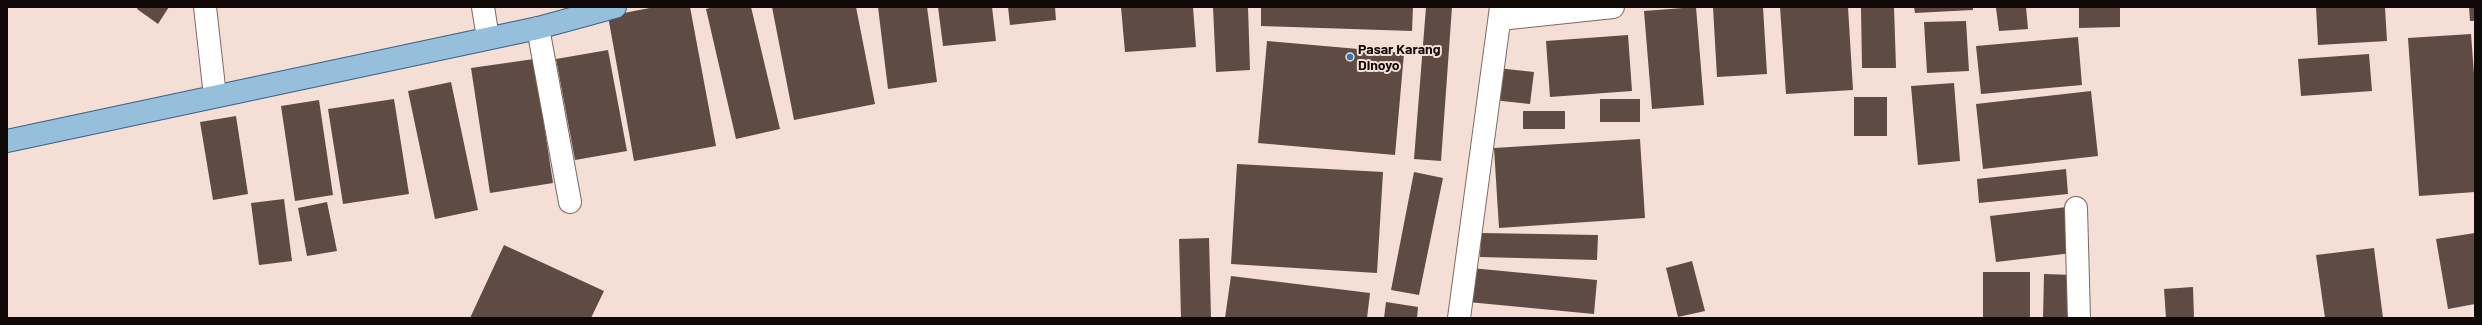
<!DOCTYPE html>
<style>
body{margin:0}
#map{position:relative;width:2482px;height:325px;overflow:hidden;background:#f4ded5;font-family:Barlow,sans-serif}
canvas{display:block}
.frame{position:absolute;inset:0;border:8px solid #100907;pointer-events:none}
</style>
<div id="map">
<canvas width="2482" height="325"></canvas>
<div class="frame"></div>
</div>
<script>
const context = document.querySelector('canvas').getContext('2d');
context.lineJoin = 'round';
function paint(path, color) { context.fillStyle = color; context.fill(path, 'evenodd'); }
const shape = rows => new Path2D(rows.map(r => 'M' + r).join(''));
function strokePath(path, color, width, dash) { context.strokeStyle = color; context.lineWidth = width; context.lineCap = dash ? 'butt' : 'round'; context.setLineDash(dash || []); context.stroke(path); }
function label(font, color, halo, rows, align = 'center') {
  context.font = font + ' Barlow,sans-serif'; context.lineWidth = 4; context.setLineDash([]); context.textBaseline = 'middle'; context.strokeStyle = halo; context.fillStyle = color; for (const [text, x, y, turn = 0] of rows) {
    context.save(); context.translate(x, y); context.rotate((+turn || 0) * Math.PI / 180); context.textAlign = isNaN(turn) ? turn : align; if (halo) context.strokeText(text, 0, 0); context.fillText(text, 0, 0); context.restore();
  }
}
paint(shape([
 [138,7,169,7,158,24,137,9],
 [655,7,690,7,716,146,634,161,608,16],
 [714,7,751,7,780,129,736,139,706,9],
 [772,7,856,7,875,104,794,120],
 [878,7,927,7,937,82,888,89],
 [938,7,992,7,996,41,943,46],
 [1008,7,1055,7,1056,20,1010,25],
 [1121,7,1193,7,1196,47,1125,52],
 [1213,7,1248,7,1250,70,1216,72],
 [1261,7,1413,7,1412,31,1261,26],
 [1426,7,1452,7,1441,161,1414,159],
 [1696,7,1704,105,1652,109,1644,11],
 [1713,7,1763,7,1767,74,1717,77],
 [1780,7,1848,7,1853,90,1786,94],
 [1894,7,1896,68,1862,68,1861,8],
 [1914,7,1973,7,1973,10,1915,13],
 [2026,7,2028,29,1999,31,1996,8],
 [2079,7,2120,7,2120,27,2079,28],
 [2316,7,2385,7,2387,41,2318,45],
 [2469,7,2475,7,2475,21,2470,21],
 [1966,21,1969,71,1927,73,1924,22],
 [2471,34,2475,87,2475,192,2419,196,2408,38],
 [1628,35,1632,91,1550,97,1546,41],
 [2078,37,2082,85,1981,94,1976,46],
 [1267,41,1404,53,1395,155,1258,143],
 [608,50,627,151,575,160,556,59],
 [2369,54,2372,91,2301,96,2298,59],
 [534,59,553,183,490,193,471,68],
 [1497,68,1534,72,1530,104,1493,100],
 [451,82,478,210,435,219,408,91],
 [1954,83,1960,161,1918,165,1911,86],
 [2091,91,2098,156,1983,169,1976,104],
 [1854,97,1887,97,1887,136,1854,136],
 [394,99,409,194,343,204,328,109],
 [1600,99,1640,99,1640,122,1600,122],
 [319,100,333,195,295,201,281,106],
 [1523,111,1565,111,1565,129,1523,129],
 [236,116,248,194,213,200,200,122],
 [1640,139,1645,218,1499,228,1494,148],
 [1237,164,1383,172,1377,273,1231,264],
 [2066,169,2068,194,1979,203,1977,179],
 [1414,172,1443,178,1419,295,1391,290],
 [284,199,292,261,259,265,251,203],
 [327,202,337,251,307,256,298,208],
 [2067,207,2072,253,1996,262,1990,216],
 [1481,233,1598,235,1597,260,1480,257],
 [2475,233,2475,304,2448,309,2436,239],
 [1209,238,1211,318,1181,318,1179,239],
 [504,245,604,291,591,318,470,318],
 [2374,248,2383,318,2325,318,2316,255],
 [1692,261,1705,311,1678,317,1666,268],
 [1471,268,1597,280,1594,314,1468,302],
 [1983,272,2030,272,2030,318,1983,318],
 [2044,274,2074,275,2073,318,2043,318],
 [1231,276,1370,293,1367,318,1225,318],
 [2193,287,2194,318,2166,318,2164,289],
 [1386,302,1418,307,1417,318,1384,318]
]), '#5e4b44');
const minor = shape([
 [205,7,215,96],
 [483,7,488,38],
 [1500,19,1613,7],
 [538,28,570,202],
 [2076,208,2079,318],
 [1459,318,1501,7]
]);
const major = shape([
 [7,141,538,28,615,7]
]);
strokePath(minor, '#7d6962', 24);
strokePath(major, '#396381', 24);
strokePath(minor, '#fff', 22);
strokePath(major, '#95bfdb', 22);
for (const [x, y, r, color] of [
 [1350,57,4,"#2e7cae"]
]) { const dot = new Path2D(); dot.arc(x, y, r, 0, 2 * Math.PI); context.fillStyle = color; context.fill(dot); strokePath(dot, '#f4ded5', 1.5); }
label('bold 14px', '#100907', '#f4ded5', [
 ["Pasar Karang",1358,49],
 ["Dinoyo",1358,65]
], 'left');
</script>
